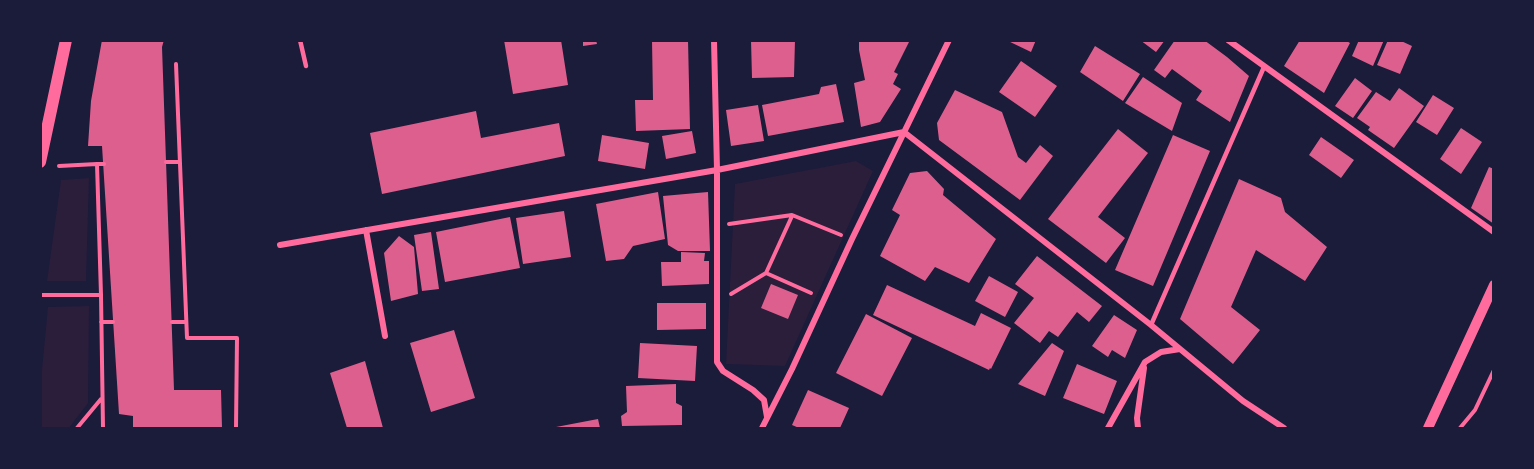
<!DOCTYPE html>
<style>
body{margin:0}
#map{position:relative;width:1534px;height:469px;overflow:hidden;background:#1b1b3a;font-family:Ubuntu,sans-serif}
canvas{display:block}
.frame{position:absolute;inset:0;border:42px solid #1b1b3a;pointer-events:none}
</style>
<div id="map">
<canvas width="1534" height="469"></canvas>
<div class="frame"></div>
</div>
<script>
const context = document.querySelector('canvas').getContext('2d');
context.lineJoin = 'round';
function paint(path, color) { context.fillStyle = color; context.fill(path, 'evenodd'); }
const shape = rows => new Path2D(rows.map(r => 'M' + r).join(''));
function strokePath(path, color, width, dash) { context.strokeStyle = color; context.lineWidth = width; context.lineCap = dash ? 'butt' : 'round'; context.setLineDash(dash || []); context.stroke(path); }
paint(shape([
 [856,161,873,171,785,366,726,364,735,184],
 [89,178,86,281,47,281,61,180],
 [89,306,88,403,69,428,41,428,41,380,48,307]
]), '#2a1e3b');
paint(shape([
 [102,40,164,40,162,47,174,390,221,390,222,428,133,428,133,416,119,414,102,146,88,146,91,101],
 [504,40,561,40,568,85,513,94],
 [583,40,596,40,597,44,583,46],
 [652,40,688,40,690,129,636,131,635,100,653,100],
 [751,40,795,40,794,77,752,78],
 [859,40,910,40,894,72,898,74,893,84,901,89,880,122,861,127,854,83,865,80,859,50],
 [1006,40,1036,40,1031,52],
 [1140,40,1165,40,1156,52],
 [1175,40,1204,40,1227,57,1249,76,1230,122,1196,100,1202,91,1172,69,1165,78,1154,70],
 [1300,40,1345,40,1350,43,1324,93,1284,66],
 [1359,40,1384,40,1373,66,1352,56],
 [1388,40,1399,40,1412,46,1400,74,1377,65],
 [1095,46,1140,74,1123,101,1080,72],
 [1021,61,1057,86,1035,117,999,92],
 [1143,77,1182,103,1172,131,1125,103],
 [1355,78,1372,91,1353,118,1335,106],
 [836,84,844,122,768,136,762,105,819,94,821,87],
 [1399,88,1424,106,1394,148,1368,130,1370,127,1357,118,1376,92,1390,101],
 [955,90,1002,112,1018,157,1026,163,1040,145,1053,156,1020,200,939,140,937,123],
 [1433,95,1454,108,1437,135,1416,122],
 [758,105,764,141,731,146,726,110],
 [476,111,481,138,559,123,565,156,382,194,370,133],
 [1461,128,1482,142,1461,174,1440,159],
 [1118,129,1148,153,1098,217,1125,238,1106,263,1048,219],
 [692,131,696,153,666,159,662,136],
 [602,135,649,143,645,169,598,161],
 [1173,135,1210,151,1153,286,1115,270],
 [1321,137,1354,160,1341,178,1309,155],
 [1489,167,1494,169,1494,224,1471,208],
 [927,171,944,189,943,195,996,239,969,283,935,267,925,281,880,256,900,215,892,210,910,173],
 [1239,179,1281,198,1285,212,1327,247,1305,281,1256,250,1231,307,1260,330,1233,364,1180,319],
 [658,192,665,239,633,246,624,259,606,261,596,204],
 [708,192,710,251,678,251,668,245,663,196],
 [564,211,571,257,523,264,516,218],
 [510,217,520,268,445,282,436,232],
 [431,232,439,289,422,291,414,235],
 [399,236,414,247,418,294,391,301,384,253],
 [681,252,705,253,704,261,709,261,709,284,662,286,661,262,681,262],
 [1037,256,1102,306,1089,322,1077,312,1058,337,1049,331,1040,343,1014,323,1034,298,1015,284],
 [989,276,1018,292,1005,317,975,301],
 [771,284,798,295,788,319,761,308],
 [887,285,975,326,981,313,1011,328,991,369,990,368,989,370,873,315],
 [657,303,706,303,706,329,657,330],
 [866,314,912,338,882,396,836,373],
 [1114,315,1137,330,1125,358,1112,350,1108,357,1092,346],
 [454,330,475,398,431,412,410,343],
 [640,343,697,346,695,381,638,378],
 [1052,343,1064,351,1045,396,1018,384],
 [365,361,383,428,347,428,330,373],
 [1077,364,1117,381,1104,414,1063,398],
 [676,384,676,403,682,406,682,425,622,426,621,416,627,412,626,386],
 [808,390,849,408,840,428,799,428,792,425],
 [598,419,600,428,556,428,556,427]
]), '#dd5f8e');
strokePath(shape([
 [176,64,187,338,237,338,236,428],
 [166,162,180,162],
 [97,164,104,164],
 [59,166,97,164,101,295,103,428],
 [792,216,766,273,811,293],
 [729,224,792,215,841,235],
 [731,294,766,273],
 [42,295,101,295],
 [101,322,113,322],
 [172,322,186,322],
 [77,428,101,399],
 [1460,428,1475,410,1494,370]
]), '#ff6b9d', 4);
strokePath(shape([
 [300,40,306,66],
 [1151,325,1264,67]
]), '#ff6b9d', 4.5);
strokePath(shape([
 [714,40,717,170,717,362,723,371,753,390,764,400,767,417],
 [1228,40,1494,232],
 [904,132,1151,325,1243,401,1284,428],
 [366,230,385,336],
 [280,245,717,170,904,132],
 [762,428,792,369,852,239,949,40],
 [1108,428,1145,362,1161,352,1180,349],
 [1138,428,1137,418,1144,368]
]), '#ff6b9d', 6);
strokePath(shape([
 [1428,428,1494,285]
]), '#ff6b9d', 10);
strokePath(shape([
 [40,162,66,40]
]), '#ff6b9d', 12);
</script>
